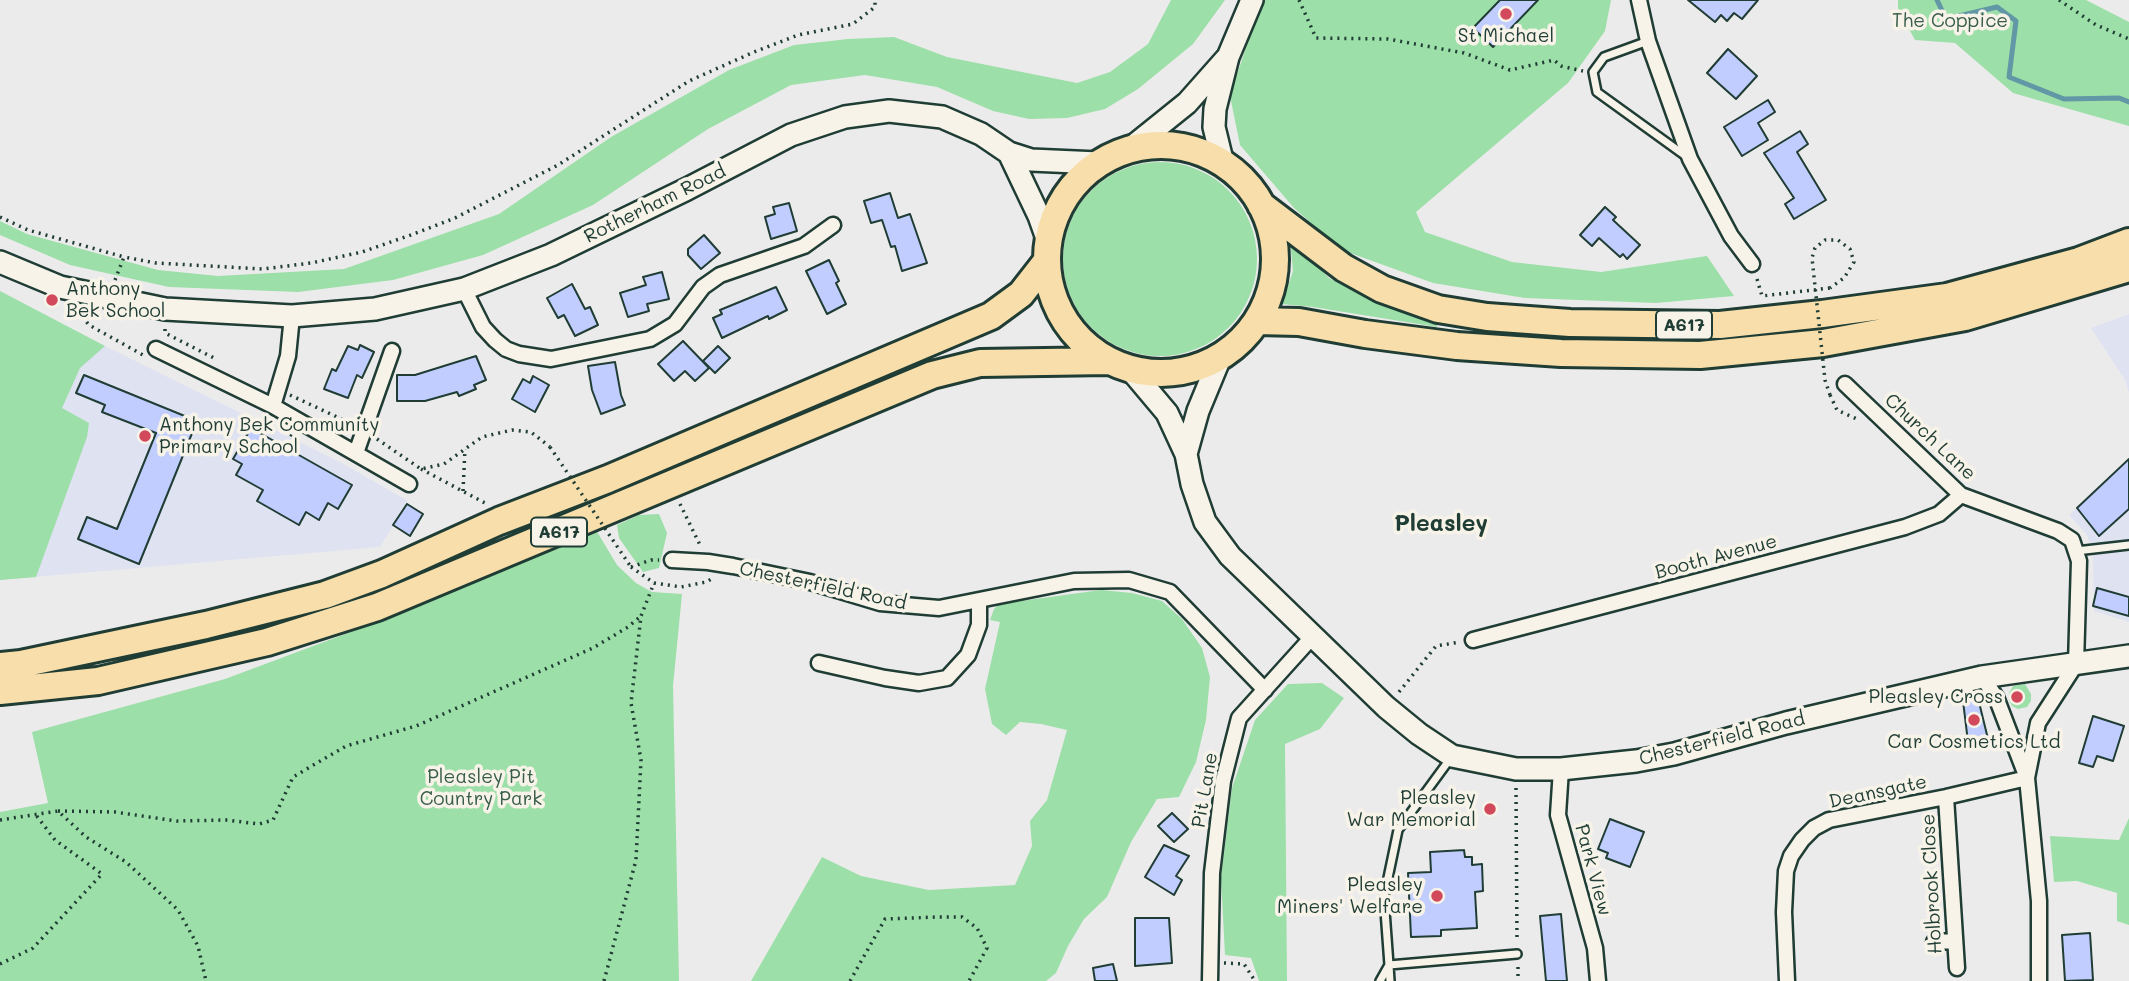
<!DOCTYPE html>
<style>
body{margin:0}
canvas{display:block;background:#ecebec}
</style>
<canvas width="2129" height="981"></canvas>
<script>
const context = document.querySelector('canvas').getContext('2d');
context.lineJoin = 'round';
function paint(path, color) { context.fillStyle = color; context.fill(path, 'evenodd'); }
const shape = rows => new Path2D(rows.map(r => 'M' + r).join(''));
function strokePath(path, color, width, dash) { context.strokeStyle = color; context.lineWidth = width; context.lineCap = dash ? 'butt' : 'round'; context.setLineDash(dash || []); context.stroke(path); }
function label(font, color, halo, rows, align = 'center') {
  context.font = font + ' Mali,sans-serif'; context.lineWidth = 7; context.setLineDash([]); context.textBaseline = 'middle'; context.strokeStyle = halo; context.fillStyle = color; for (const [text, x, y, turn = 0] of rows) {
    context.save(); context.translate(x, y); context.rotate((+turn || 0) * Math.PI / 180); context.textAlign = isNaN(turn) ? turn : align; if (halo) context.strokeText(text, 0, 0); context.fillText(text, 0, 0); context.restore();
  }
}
paint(shape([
 [0,291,105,346,342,463,408,501,380,547,0,580],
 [2129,314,2129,393,2125,380,2091,328],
 [2129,459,2129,622,2094,611,2093,553,2087,535,2069,515]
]), '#dfe2f1');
paint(shape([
 [1171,0,1225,0,1193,44,1138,89,1105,109,1067,118,1029,119,993,111,937,87,865,75,791,85,708,129,593,205,483,255,393,280,298,292,169,287,70,265,0,235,0,221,27,234,158,270,218,276,344,269,499,214,611,137,729,70,794,45,848,39,894,37,947,57,1077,83,1110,72,1148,44],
 [1265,0,1611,0,1605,31,1568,83,1416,212,1425,232,1512,262,1601,272,1707,256,1734,296,1656,303,1525,298,1433,283,1342,250,1294,208,1240,145,1230,96,1253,26],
 [1898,0,2086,0,2129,22,2129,126,2013,93,1955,43,1915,40,1898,9],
 '1063 259a97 97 0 1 1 194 0a97 97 0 1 1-194 0Z',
 [1290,239,1329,278,1374,302,1438,322,1437,327,1313,307,1282,304,1293,271],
 [0,291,105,346,80,368,62,408,89,423,87,437,36,577,0,580],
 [659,514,667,533,659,568,643,572,619,538,617,525,639,515],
 [596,530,617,565,636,583,652,592,682,594,673,686,679,981,0,981,0,812,48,803,32,732,225,679,388,618],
 [1101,590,1132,593,1162,601,1182,619,1202,648,1210,677,1206,720,1196,762,1179,797,1157,799,1131,842,1107,897,1084,919,1068,946,1056,973,1046,981,751,981,822,857,861,876,929,890,1015,885,1032,846,1030,821,1047,800,1067,730,1041,724,1020,722,1006,735,992,724,985,689,1000,622,990,620,994,609,999,604],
 [1322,683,1344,698,1320,729,1285,744,1287,981,1259,981,1251,958,1225,955,1221,878,1232,788,1255,720,1288,684],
 [2025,684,2031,694,2031,701,2027,707,2018,709,2012,706,2009,700,2009,693,2013,686],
 [2129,818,2129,925,2117,921,2117,893,2077,881,2054,882,2050,836,2119,840]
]), '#9ddfa8');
strokePath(shape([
 [1937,0,1946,19,1997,7,2016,21,2009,77,2064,99,2119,98,2129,102]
]), '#6297a5', 5);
const building = shape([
 [1500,0,1538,0,1493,47,1473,28,1500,0],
 [1688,0,1758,0,1742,19,1734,13,1727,21,1721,15,1715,22,1688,0],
 [1728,49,1757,76,1736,99,1707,73,1728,49],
 [1768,100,1775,112,1758,123,1768,140,1742,156,1724,127,1768,100],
 [1800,131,1808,144,1797,152,1826,200,1794,219,1785,204,1794,198,1764,153,1800,131],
 [890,193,898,218,910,214,927,263,902,271,895,246,891,247,882,220,871,223,864,201,890,193],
 [789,203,797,231,771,239,765,217,775,214,773,207,789,203],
 [1605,207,1616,217,1613,220,1640,245,1627,259,1623,254,1620,257,1599,238,1592,246,1580,235,1605,207],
 [704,235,720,253,701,269,688,255,688,249,704,235],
 [829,260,839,281,836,283,846,304,827,314,806,271,829,260],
 [662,272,669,299,647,304,649,311,628,317,620,293,646,285,643,277,662,272],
 [572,284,585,309,590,307,598,325,575,336,564,315,558,318,547,298,572,284],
 [776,287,787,310,769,319,768,316,722,338,713,318,722,314,720,310,776,287],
 [683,341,709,368,695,381,685,371,674,381,658,364,683,341],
 [360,345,374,352,362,378,357,375,348,398,324,389,332,369,336,371,348,346,358,350,360,345],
 [718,346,730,358,715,373,703,361,718,346],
 [476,356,486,380,474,385,476,389,459,396,457,392,425,401,397,401,397,375,415,375,476,356],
 [615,362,621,395,625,405,601,414,592,390,588,366,615,362],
 [84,375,197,421,139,564,78,539,87,517,117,529,156,433,102,412,105,405,76,393,84,375],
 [533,376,549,385,535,412,512,399,523,379,530,383,533,376],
 [251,428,352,485,338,509,328,503,319,520,306,512,299,525,257,501,263,490,236,475,242,464,233,459,251,428],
 [2129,459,2129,509,2099,536,2077,508,2129,459],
 [407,504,423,514,410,536,393,525,407,504],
 [2097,588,2129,597,2129,616,2093,606,2097,588],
 [1978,698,1988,739,1968,742,1963,701,1978,698],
 [2093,716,2124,726,2113,761,2097,756,2093,767,2079,763,2093,716],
 [1172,813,1188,829,1174,842,1158,826,1172,813],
 [1610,819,1644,832,1630,867,1606,858,1608,853,1598,849,1610,819],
 [1164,845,1189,856,1176,876,1182,880,1174,895,1145,877,1164,845],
 [1464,850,1465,857,1472,857,1472,865,1482,864,1483,891,1475,892,1477,928,1441,930,1441,936,1411,937,1408,873,1431,872,1430,852,1464,850],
 [1561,914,1567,981,1546,981,1540,916,1561,914],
 [1135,918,1169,918,1172,963,1135,966,1135,918],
 [2090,933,2093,980,2065,981,2062,935,2090,933],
 [1113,964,1117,981,1095,981,1093,968,1113,964]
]);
paint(building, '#c1cdfe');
strokePath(building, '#1f3d34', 2);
const lane = shape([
 [1648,41,1604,57,1593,72,1597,92,1687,157],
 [2076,551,2129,545],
 [1450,759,1398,830,1384,897,1389,965,1517,954],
 [1389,966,1390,981],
 [1380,981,1389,965]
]);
const street = shape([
 [1639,0,1648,41,1690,159,1731,236,1752,264],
 [464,289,483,327,495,340,506,349,519,354,551,359,650,339,675,324,703,287,720,275,804,246,833,225],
 [156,349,273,406,409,484],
 [273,406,288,356,292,316],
 [356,453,392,351],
 [672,560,708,562,733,566,810,582,880,603,939,608,1074,581,1129,580,1170,592,1265,690],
 [1473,640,1905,527,1939,514,1961,495],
 [819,663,885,678,919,683,947,678,968,655,979,625,979,601],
 [1982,677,1996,697,2027,778,2039,901,2039,981],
 [1561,769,1558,815,1595,948,1598,981],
 [1946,797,1957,968],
 [1934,942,1955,941],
 [1210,981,1212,873,1223,781,1239,718,1314,635],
 [1787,981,1784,912,1786,871,1791,856,1802,840,1814,828,1829,820,1946,797,2027,778,2038,723,2076,664,2079,561,2072,540,2058,531,1961,495,1845,384]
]);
const secondary = shape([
 [1131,148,1187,103,1226,59],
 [1009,153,1039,216,1049,244],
 [1223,164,1214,127,1215,109,1228,57,1252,0],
 [0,262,60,287,165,309,292,316,375,309,464,289,551,255,687,189,791,135,845,117,889,111,942,117,981,134,1009,153,1031,160,1098,163],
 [1130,369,1167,413,1186,454,1192,484,1205,522,1230,556,1386,707,1419,734,1452,756,1516,769,1561,769,1636,761,1674,754,1786,723,1982,677,2129,656],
 [1186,454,1198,411,1222,353]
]);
const highway = shape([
 '1047 259a114 114 0 1 1 228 0a114 114 0 1 1-228 0Z',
 [1261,205,1344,268,1382,289,1438,309,1487,317,1570,323,1720,325,1822,314,1947,297,2079,261,2129,242],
 [1257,321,1299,322,1365,334,1457,346,1561,353,1700,355,1823,343,1965,317,2129,268],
 [0,666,21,664,206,625,325,595,382,574,499,521,608,479,991,316,1021,294,1046,262],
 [0,691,98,681,267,642,377,607,932,375,980,363,1109,361]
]);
strokePath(lane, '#1f3d34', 12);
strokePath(street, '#1f3d34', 19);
strokePath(secondary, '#1f3d34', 26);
strokePath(highway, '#1f3d34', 32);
strokePath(shape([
 [1299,0,1316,38,1388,39,1464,53,1510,70,1554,60,1561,66,1583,71],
 [2059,0,2096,25,2129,39],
 [0,217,28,230,124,257],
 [1757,279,1762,296,1830,288],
 [115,280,124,257,156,263,263,269,311,263,362,252,408,236,455,218,558,165,689,81,754,52,798,35,853,24,875,7,875,0],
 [78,311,89,325,143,355],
 [165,329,165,333,214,358],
 [290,395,350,423],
 [1830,395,1837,410,1859,420],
 [377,439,421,469,444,464,482,437,512,430,531,432,550,447],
 [288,443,293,432],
 [421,469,485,503],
 [463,491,465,449],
 [680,504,701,547],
 [631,567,654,583,681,587,706,582,713,578],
 [631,567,651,560,659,560],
 [1399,692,1436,646,1460,642],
 [1516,788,1517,942],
 [58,811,115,812,177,821,226,820,259,824,273,820,293,777,346,746,416,726,593,648,628,627,641,616],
 [0,820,58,811,86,837,126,862,178,910,198,946,206,981],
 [1224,963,1244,964,1255,981],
 [0,964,33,948,102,874,55,840,36,815],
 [1518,967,1518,981],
 [604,981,636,860,641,760,631,703,641,616,654,583],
 [850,981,885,919,937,917,962,917,977,928,987,948,969,981]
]), '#1f3d34', 3.5, [2, 5]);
strokePath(lane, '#f7f3e8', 7);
strokePath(street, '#f7f3e8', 14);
strokePath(secondary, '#f7f3e8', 21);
strokePath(highway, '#f8deab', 26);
strokePath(shape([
 [1830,395,1825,380,1812,258,1815,248,1825,240,1838,240,1850,249,1854,262,1844,278,1830,288],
 [550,447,631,567]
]), '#1f3d34', 3.5, [2, 5]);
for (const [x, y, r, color] of [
 [1506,14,7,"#d1495b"],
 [52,300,7,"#d1495b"],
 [145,436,7,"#d1495b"],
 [2017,697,7,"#d1495b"],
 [1974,720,7,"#d1495b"],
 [1490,809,7,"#d1495b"],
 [1437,896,7,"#d1495b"]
]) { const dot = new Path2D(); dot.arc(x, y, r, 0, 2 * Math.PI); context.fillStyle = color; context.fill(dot); strokePath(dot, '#f7f3e8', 2.5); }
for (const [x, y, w] of [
 [1684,325,56],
 [559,532,56]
]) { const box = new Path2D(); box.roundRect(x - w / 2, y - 14.5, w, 29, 5); context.fillStyle = '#f7f3e8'; context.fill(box); strokePath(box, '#1f3d34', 2); }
label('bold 18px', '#1f3d34', null, [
 ["A617",1684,325],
 ["A617",559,532]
]);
label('19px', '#385d4b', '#f7f3e8', [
 ["The Coppice",1950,21],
 ["Pleasley Pit",481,777],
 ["Country Park",481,799]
]);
label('19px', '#1f3d34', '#f7f3e8', [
 ["St Michael",1506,36,"center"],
 ["Anthony",66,289,"left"],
 ["Bek School",66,311,"left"],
 ["Anthony Bek Community",159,425,"left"],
 ["Primary School",159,447,"left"],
 ["Pleasley Cross",2003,697],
 ["Car Cosmetics Ltd",1974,742,"center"],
 ["Pleasley",1476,798],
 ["War Memorial",1476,820],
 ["Pleasley",1423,885],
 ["Miners' Welfare",1423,907]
], 'right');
label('19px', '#1f3d34', '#f7f3e8', [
 ["Rotherham Road",655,204,-26],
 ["Church Lane",1930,437,43],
 ["Booth Avenue",1716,557,-15],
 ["Chesterfield Road",823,586,12],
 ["Chesterfield Road",1722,739,-14],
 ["Pit Lane",1205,790,-80],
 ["Deansgate",1878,792,-12],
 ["Park View",1593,870,75],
 ["Holbrook Close",1932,884,-93]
]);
label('bold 23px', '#1f3d34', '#f7f3e8', [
 ["Pleasley",1441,524]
]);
</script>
